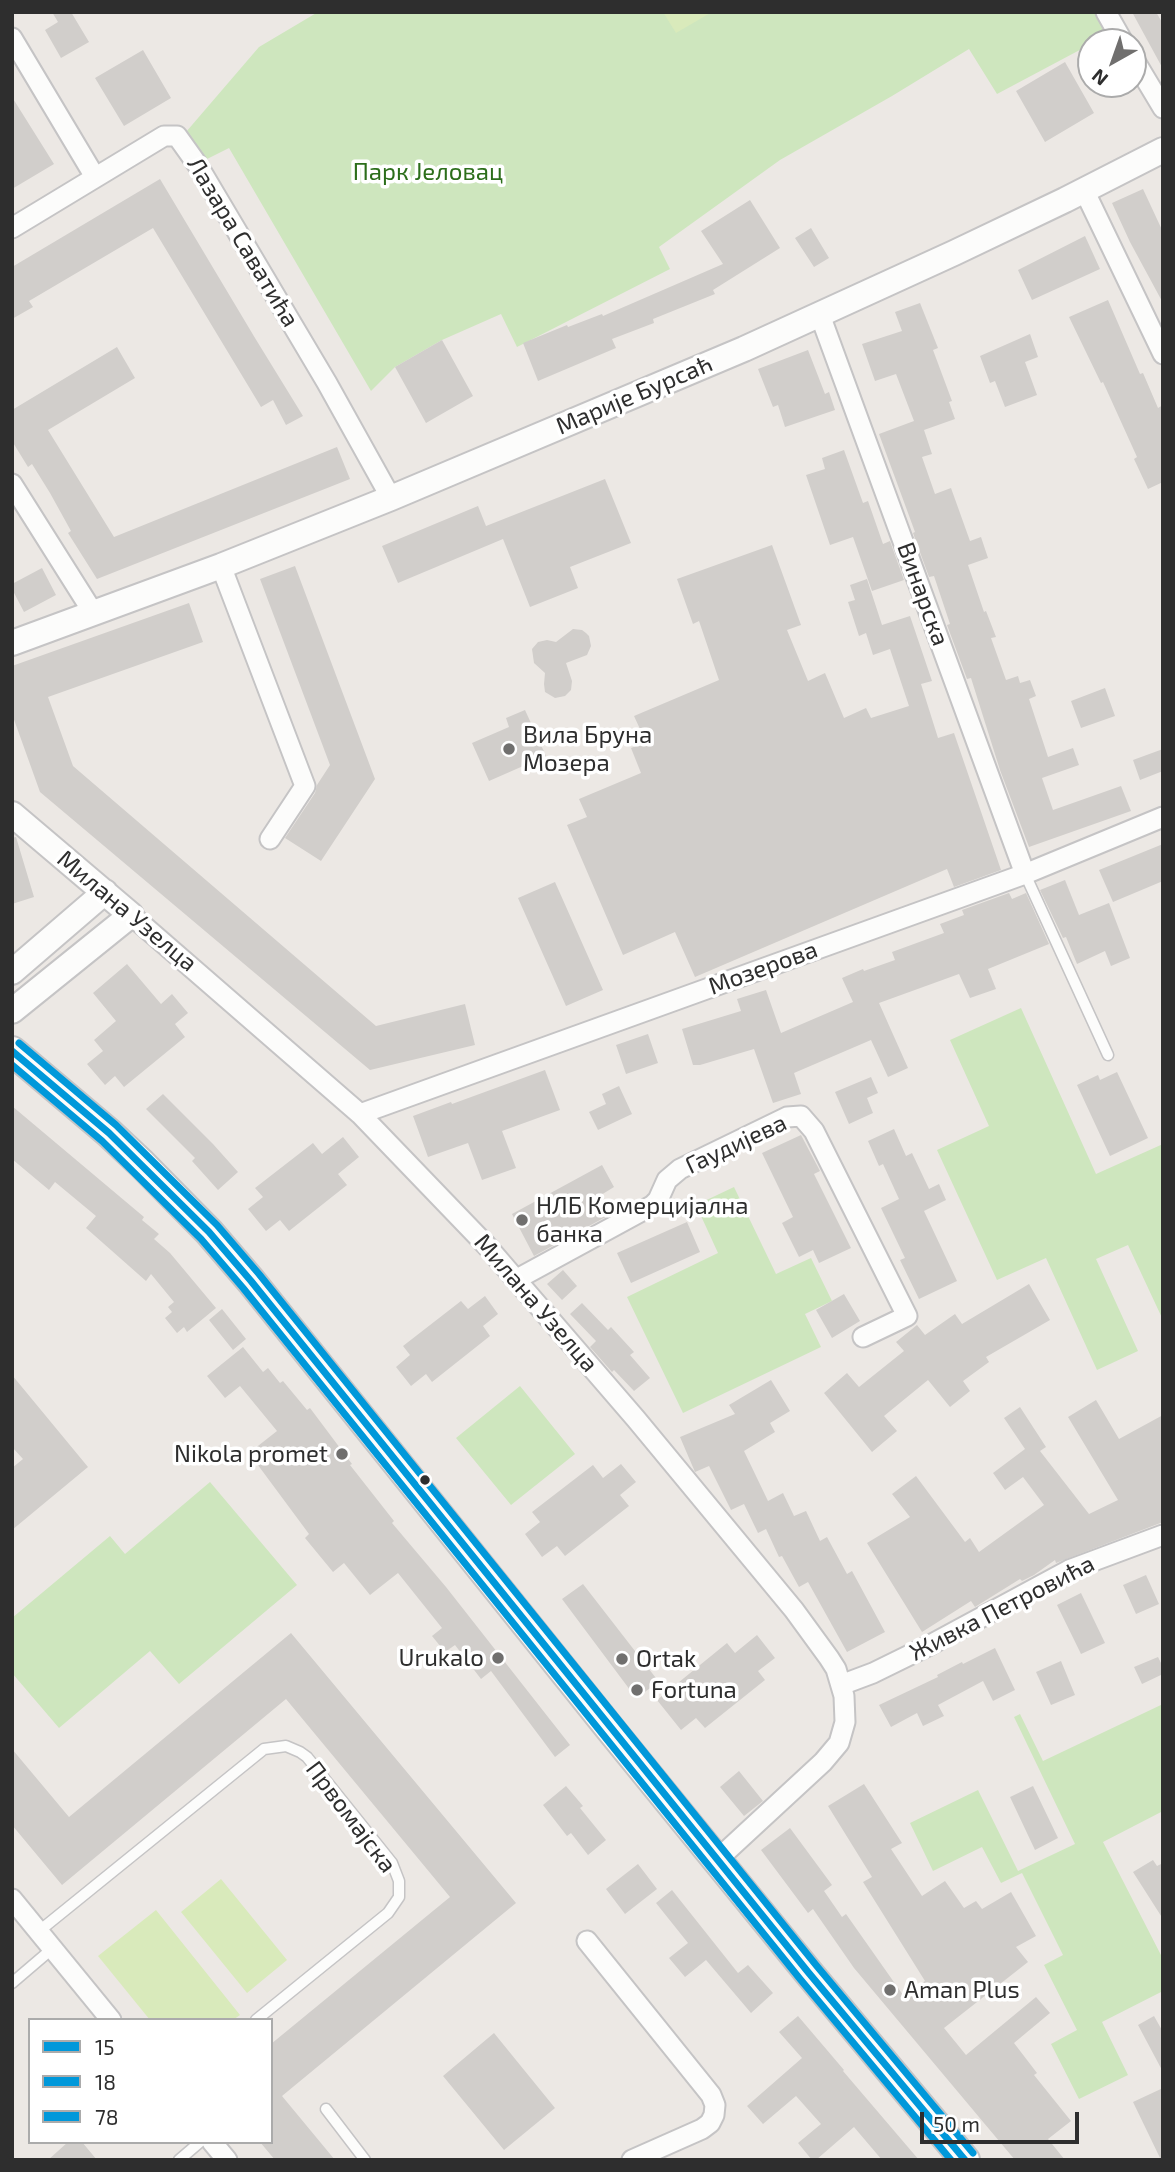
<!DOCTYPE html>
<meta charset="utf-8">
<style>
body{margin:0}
#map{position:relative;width:1175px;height:2172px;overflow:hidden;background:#ece8e4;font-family:"Exo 2",sans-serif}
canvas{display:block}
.frame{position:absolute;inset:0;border:14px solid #2e2e2e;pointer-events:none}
.legend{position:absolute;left:28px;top:2018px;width:245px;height:126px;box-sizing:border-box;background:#fff;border:2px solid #ababab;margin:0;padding:9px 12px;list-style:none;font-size:21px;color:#2e2e2e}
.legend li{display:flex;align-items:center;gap:14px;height:35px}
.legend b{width:35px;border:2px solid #ababab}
.north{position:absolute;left:1077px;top:28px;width:70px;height:70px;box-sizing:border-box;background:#fff;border:2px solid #ababab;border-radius:50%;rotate:220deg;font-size:19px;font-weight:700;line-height:28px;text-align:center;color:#2e2e2e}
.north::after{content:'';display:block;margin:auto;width:24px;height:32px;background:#706f6e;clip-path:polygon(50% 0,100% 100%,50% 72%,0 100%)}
.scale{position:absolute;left:920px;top:2112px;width:159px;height:32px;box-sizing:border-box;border:4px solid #2e2e2e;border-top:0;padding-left:9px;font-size:21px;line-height:24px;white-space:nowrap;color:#2e2e2e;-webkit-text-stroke:5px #fff;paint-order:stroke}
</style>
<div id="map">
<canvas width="1175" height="2172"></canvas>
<div class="frame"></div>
<ul class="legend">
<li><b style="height:9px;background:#0098da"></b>15</li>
<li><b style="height:9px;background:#0098da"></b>18</li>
<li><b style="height:9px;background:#0098da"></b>78</li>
</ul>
<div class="north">N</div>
<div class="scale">50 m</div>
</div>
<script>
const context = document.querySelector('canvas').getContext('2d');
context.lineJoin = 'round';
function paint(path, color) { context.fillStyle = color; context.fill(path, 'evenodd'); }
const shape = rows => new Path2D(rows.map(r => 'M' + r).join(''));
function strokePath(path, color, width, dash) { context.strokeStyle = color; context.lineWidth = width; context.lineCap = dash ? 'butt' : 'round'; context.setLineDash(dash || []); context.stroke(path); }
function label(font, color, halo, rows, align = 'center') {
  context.font = font + ' "Exo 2",sans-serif'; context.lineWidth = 7; context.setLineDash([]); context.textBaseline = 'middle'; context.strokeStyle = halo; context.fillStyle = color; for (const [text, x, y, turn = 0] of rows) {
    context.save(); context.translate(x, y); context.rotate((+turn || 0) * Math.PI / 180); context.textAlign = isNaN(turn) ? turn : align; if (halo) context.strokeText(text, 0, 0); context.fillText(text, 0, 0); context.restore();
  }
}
paint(shape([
 [318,12,1106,12,1117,31,1095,42,1091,42,1091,44,997,94,969,49,892,96,780,160,659,247,670,269,517,347,501,314,442,340,395,367,371,391,229,148,197,164,180,139,259,47],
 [1021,1008,1096,1174,1163,1144,1163,1320,1128,1245,1096,1259,1138,1351,1097,1370,1046,1258,997,1280,937,1150,989,1126,950,1040],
 [734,1187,776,1274,811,1258,832,1301,805,1314,821,1347,683,1413,627,1297,718,1253,696,1205],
 [520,1386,575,1454,511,1505,456,1438],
 [210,1482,297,1585,179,1684,150,1651,59,1728,12,1673,12,1618,110,1536,125,1554],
 [1163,1704,1163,1811,1103,1842,1163,1959,1163,1991,1102,2022,1128,2075,1079,2099,1051,2044,1077,2030,1044,1965,1063,1955,1022,1873,1001,1883,982,1847,933,1871,910,1823,978,1790,1018,1871,1075,1844,1014,1717,1020,1714,1043,1761]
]), '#cee6be');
paint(shape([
 [663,12,712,12,676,33],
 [221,1879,287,1960,247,1993,181,1912],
 [156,1910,240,2015,233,2020,150,2020,98,1956]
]), '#d9eabb');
paint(shape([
 [52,12,71,12,89,42,61,58,45,30,58,22],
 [1132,12,1156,12,1163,24,1163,69],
 [143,50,171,98,124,126,95,78],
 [1065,62,1094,113,1045,142,1016,91],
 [12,97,54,164,12,189],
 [160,179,255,338,303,416,286,425,273,400,261,407,153,228,29,301,33,307,12,319,12,267],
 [1143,189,1163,232,1163,303,1130,242,1112,203],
 [750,200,780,248,713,290,715,294,653,319,654,323,612,339,616,348,538,381,523,343,567,325,568,327,602,314,603,316,723,264,701,231],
 [811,228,829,258,814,267,795,238],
 [1085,236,1100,269,1032,300,1018,270],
 [1108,300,1140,374,1143,373,1158,408,1163,405,1163,482,1148,489,1134,459,1137,457,1103,382,1101,383,1069,317],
 [920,303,938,348,933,350,952,401,949,402,955,419,924,430,932,454,922,457,935,494,951,488,970,541,981,537,988,558,968,565,984,612,986,611,996,637,991,638,1006,680,1018,676,1020,683,1030,680,1036,696,1029,699,1048,757,1073,748,1079,765,1042,778,1053,810,1121,786,1131,811,1029,847,1000,770,971,678,967,679,947,625,950,624,934,576,929,577,913,533,915,532,879,434,914,421,896,374,875,381,862,344,902,331,895,312],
 [1030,334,1038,357,1025,362,1037,395,1005,407,995,381,990,383,980,356],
 [442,340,473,396,426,423,395,367],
 [117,347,135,378,48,430,114,537,337,447,350,479,97,579,68,533,71,531,50,493,32,464,28,467,12,441,12,410],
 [808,350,825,394,829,392,835,410,785,427,778,405,773,407,758,369],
 [844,450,863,503,868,501,883,544,890,541,904,580,872,591,853,537,830,545,806,475,825,469,822,458],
 [605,479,631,543,570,567,578,588,530,607,503,539,398,583,382,546,478,506,486,526],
 [772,545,801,625,787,630,808,681,825,673,844,718,866,708,871,718,909,706,890,649,873,655,866,633,859,636,848,602,855,600,850,585,867,579,882,625,910,616,932,681,921,684,938,738,954,733,1001,870,954,887,947,869,695,977,675,932,623,955,567,825,587,817,579,799,641,773,631,748,646,742,634,716,719,680,699,621,693,624,677,579],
 [295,566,375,779,321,861,285,838,315,793,317,785,330,765,260,579],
 [42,568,56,595,24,612,12,589,12,584],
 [189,603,203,642,48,697,73,766,376,1026,465,1004,475,1045,370,1070,40,792,12,714,12,666],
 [573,629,582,630,586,633,589,636,591,646,587,655,566,663,572,681,571,690,565,696,555,698,545,692,544,684,545,673,534,663,532,649,538,642,547,640,556,642],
 [1105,688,1115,716,1081,728,1071,701],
 [525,710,546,756,489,781,472,743,509,727,506,718],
 [1163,749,1163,771,1140,780,1133,760],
 [16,837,34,897,12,904,12,838],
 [1163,844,1163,881,1113,902,1099,870],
 [1065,880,1079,915,1109,903,1130,958,1111,966,1105,951,1077,964,1066,937,1063,938,1040,890],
 [555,882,603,990,566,1006,518,898],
 [1009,893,1012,899,1026,893,1049,944,988,969,996,989,970,998,959,974,879,1003,908,1068,888,1077,871,1040,794,1073,801,1094,773,1103,754,1049,700,1065,693,1065,682,1029,741,1011,737,999,766,990,781,1033,853,1002,842,978,863,969,864,971,895,960,892,952,944,933,940,924,964,915,962,910],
 [127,964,161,1004,172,994,188,1013,175,1024,185,1037,124,1087,115,1076,105,1085,87,1064,103,1051,94,1040,116,1021,93,993],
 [648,1034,658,1063,626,1074,616,1045],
 [545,1070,560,1110,502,1131,516,1168,482,1180,468,1143,428,1157,413,1116,451,1102,452,1104],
 [1117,1072,1148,1138,1110,1156,1077,1085,1098,1075,1100,1080],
 [871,1077,878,1093,867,1098,873,1113,849,1124,835,1092],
 [619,1086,632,1114,598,1130,589,1112,606,1104,602,1094],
 [163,1094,213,1144,238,1172,218,1190,192,1161,195,1158,146,1109],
 [12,1106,144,1217,142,1220,159,1234,154,1239,170,1253,216,1308,187,1332,184,1327,177,1333,165,1318,172,1312,168,1307,174,1302,151,1274,146,1281,86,1228,96,1216,55,1182,49,1190,12,1159],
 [894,1129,906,1156,912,1153,929,1189,939,1184,946,1200,924,1211,957,1281,919,1299,900,1260,905,1258,881,1208,899,1199,883,1164,879,1166,868,1141],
 [801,1135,820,1171,814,1174,851,1248,819,1263,813,1250,799,1257,782,1223,793,1217,762,1153],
 [343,1137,359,1157,338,1174,347,1185,289,1231,280,1220,266,1231,248,1209,263,1197,255,1188,313,1143,322,1154],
 [602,1165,614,1187,601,1195,611,1214,534,1256,512,1214],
 [687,1222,700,1252,631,1283,617,1253],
 [563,1270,577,1286,562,1300,547,1284],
 [1029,1284,1050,1320,986,1357,989,1362,963,1381,970,1391,950,1407,928,1380,884,1416,897,1431,872,1452,824,1393,847,1373,859,1387,904,1351,896,1342,917,1325,925,1335,955,1314,962,1324],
 [844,1294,860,1321,832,1338,816,1310],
 [485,1296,498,1314,483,1326,490,1336,432,1382,426,1374,411,1386,396,1367,410,1355,403,1346,461,1301,468,1309],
 [582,1303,608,1330,611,1327,634,1352,630,1355,650,1378,634,1391,614,1370,612,1372,590,1347,596,1341,570,1314],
 [222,1309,246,1339,233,1350,209,1320],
 [243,1347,263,1372,268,1368,280,1383,283,1381,307,1410,310,1408,352,1464,350,1465,394,1521,392,1523,446,1587,570,1745,555,1757,491,1671,481,1679,455,1645,445,1652,432,1636,442,1628,398,1573,370,1595,344,1563,333,1572,305,1538,309,1534,249,1453,277,1431,240,1386,225,1398,207,1376],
 [12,1375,88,1467,12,1530,12,1468,23,1459,12,1447],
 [771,1380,790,1411,770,1423,775,1432,744,1451,768,1501,783,1493,794,1516,806,1511,820,1541,827,1537,847,1574,852,1571,885,1632,847,1652,808,1582,799,1587,782,1556,779,1557,766,1529,758,1533,744,1504,731,1510,709,1466,695,1472,680,1437,735,1414,729,1405],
 [1096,1400,1119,1439,1163,1415,1163,1522,1056,1563,1055,1560,1034,1575,1022,1581,1020,1579,975,1607,971,1601,922,1632,867,1543,910,1517,892,1494,916,1476,965,1542,970,1538,979,1552,1044,1505,1023,1477,1005,1490,993,1473,1025,1449,1004,1418,1020,1407,1046,1447,1040,1451,1089,1514,1118,1500,1068,1417],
 [621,1464,636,1482,620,1495,629,1506,565,1556,557,1546,542,1557,525,1534,540,1522,532,1512,593,1465,603,1478],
 [1146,1575,1159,1604,1136,1614,1123,1585],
 [583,1584,659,1682,636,1698,562,1599],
 [1081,1593,1105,1643,1081,1654,1057,1605],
 [291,1633,516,1903,282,2096,335,2160,275,2160,260,2142,271,2142,271,2044,450,1897,286,1699,62,1885,12,1825,12,1749,69,1817],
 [757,1635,775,1658,758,1671,765,1680,705,1728,696,1718,681,1730,657,1700,727,1643,735,1653],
 [995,1648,1015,1690,993,1701,983,1681,938,1705,944,1716,923,1726,917,1713,891,1727,879,1705,938,1677,937,1675,962,1662,963,1664],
 [1158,1657,1163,1667,1163,1674,1142,1684,1134,1667],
 [1061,1661,1075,1695,1051,1705,1036,1672],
 [739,1771,763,1801,744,1816,720,1787],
 [864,1784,902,1843,891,1849,922,1896,945,1881,964,1908,976,1901,982,1909,1011,1892,1036,1936,1016,1947,1028,1962,944,2028,966,2055,1036,1997,1050,2013,1014,2043,1037,2073,1034,2075,1071,2121,1048,2139,1065,2160,1015,2160,854,1968,813,1909,808,1913,761,1850,790,1828,832,1885,824,1891,842,1917,846,1914,903,1995,925,1981,863,1882,872,1877,828,1806],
 [566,1786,583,1806,580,1808,606,1840,588,1855,571,1833,567,1836,543,1805],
 [1033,1786,1058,1838,1035,1850,1010,1797],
 [1153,1860,1157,1866,1163,1863,1163,1919,1133,1872],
 [638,1864,657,1889,625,1914,606,1889],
 [672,1890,738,1973,748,1965,773,1993,751,2013,706,1960,685,1977,669,1958,688,1943,656,1903],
 [798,2016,844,2070,843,2071,919,2160,882,2160,854,2127,816,2160,812,2160,798,2143,821,2124,796,2096,763,2124,747,2106,802,2058,779,2032],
 [1154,2016,1163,2032,1163,2072,1138,2025],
 [494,2033,555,2108,504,2150,443,2076],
 [1163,2088,1163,2160,1161,2160,1133,2102],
 [68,2142,82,2142,97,2160,48,2160]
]), '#d1cecb');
const service = shape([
 [1025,874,1108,1055],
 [38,1932,264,1749,286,1746,300,1752,307,1757,392,1863,399,1881,399,1897,388,1913,256,2020],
 [12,1983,53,1948],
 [326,2109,365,2160],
 [179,2160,200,2142]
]);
const minor = shape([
 [1106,12,1123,42],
 [12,38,95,177],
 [1133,58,1163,108],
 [1084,190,1163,354],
 [12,228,164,136,177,136,197,164,327,383,391,498],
 [820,315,1025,874],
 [12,484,94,614],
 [221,566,305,786,270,839],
 [131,915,360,1114,486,1245,636,1419,794,1610,829,1658,836,1669,844,1696,845,1722,839,1743,823,1762,718,1859],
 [360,1114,1025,874,1163,817],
 [517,1279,653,1205,658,1200,667,1180,680,1169,787,1117,801,1116,814,1131,907,1316,863,1337],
 [841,1685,873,1673,930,1645,1069,1570,1163,1535],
 [12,1899,111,2020],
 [587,1941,711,2095,715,2105,714,2115,710,2123,702,2129,632,2160],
 [212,2142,227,2160]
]);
const tertiary = shape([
 [12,643,221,566,391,498,744,349,954,253,1065,200,1163,150],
 [12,814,131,915,12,1011],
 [12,972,105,892]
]);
const secondary = shape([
 [12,1051,109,1133,142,1164,209,1232,251,1281,611,1730,808,1972,965,2160]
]);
strokePath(service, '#c5c4c5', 13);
strokePath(minor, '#c5c4c5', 23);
strokePath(tertiary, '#c5c4c5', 28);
strokePath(secondary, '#c5c4c5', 32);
strokePath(service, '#fcfcfb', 10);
strokePath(minor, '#fcfcfb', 19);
strokePath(tertiary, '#fcfcfb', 24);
strokePath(secondary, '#fcfcfb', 28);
strokePath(shape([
 [12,1051,109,1133,209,1232,251,1281,808,1972,965,2160]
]), '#0098da', 7);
strokePath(shape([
 [12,1065,102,1141,201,1239,243,1288,800,1979,951,2160]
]), '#0098da', 7);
strokePath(shape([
 [19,1043,116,1125,217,1225,259,1274,816,1965,973,2153]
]), '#0098da', 7);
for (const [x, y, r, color] of [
 [509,749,7,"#706f6e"],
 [522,1220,7,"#706f6e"],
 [342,1454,7,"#706f6e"],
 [425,1480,6,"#2e2e2e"],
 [498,1658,7,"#706f6e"],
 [622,1659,7,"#706f6e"],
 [637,1690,7,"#706f6e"],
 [890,1990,7,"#706f6e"]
]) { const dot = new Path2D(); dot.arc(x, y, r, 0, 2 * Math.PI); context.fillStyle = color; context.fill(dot); strokePath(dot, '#fff', 2.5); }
label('24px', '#2c6e1b', '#fff', [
 ["Парк Јеловац",428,172]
]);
label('24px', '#2e2e2e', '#fff', [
 ["Лазара Саватића",243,242,59],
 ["Марије Бурсаћ",634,395,-23],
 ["Винарска",923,594,70],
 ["Милана Узелца",127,911,40],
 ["Мозерова",763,968,-20],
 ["Гаудијева",736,1144,-25],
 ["Милана Узелца",536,1303,49],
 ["Живка Петровића",1002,1608,-27],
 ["Првомајска",351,1817,53]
]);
label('24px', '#2e2e2e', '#fff', [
 ["Вила Бруна",523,735],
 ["Мозера",523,763],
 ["НЛБ Комерцијална",536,1206],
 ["банка",536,1234],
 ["Nikola promet",328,1454,"right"],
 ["Urukalo",484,1658,"right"],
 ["Ortak",636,1659],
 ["Fortuna",651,1690],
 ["Aman Plus",904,1990]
], 'left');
</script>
